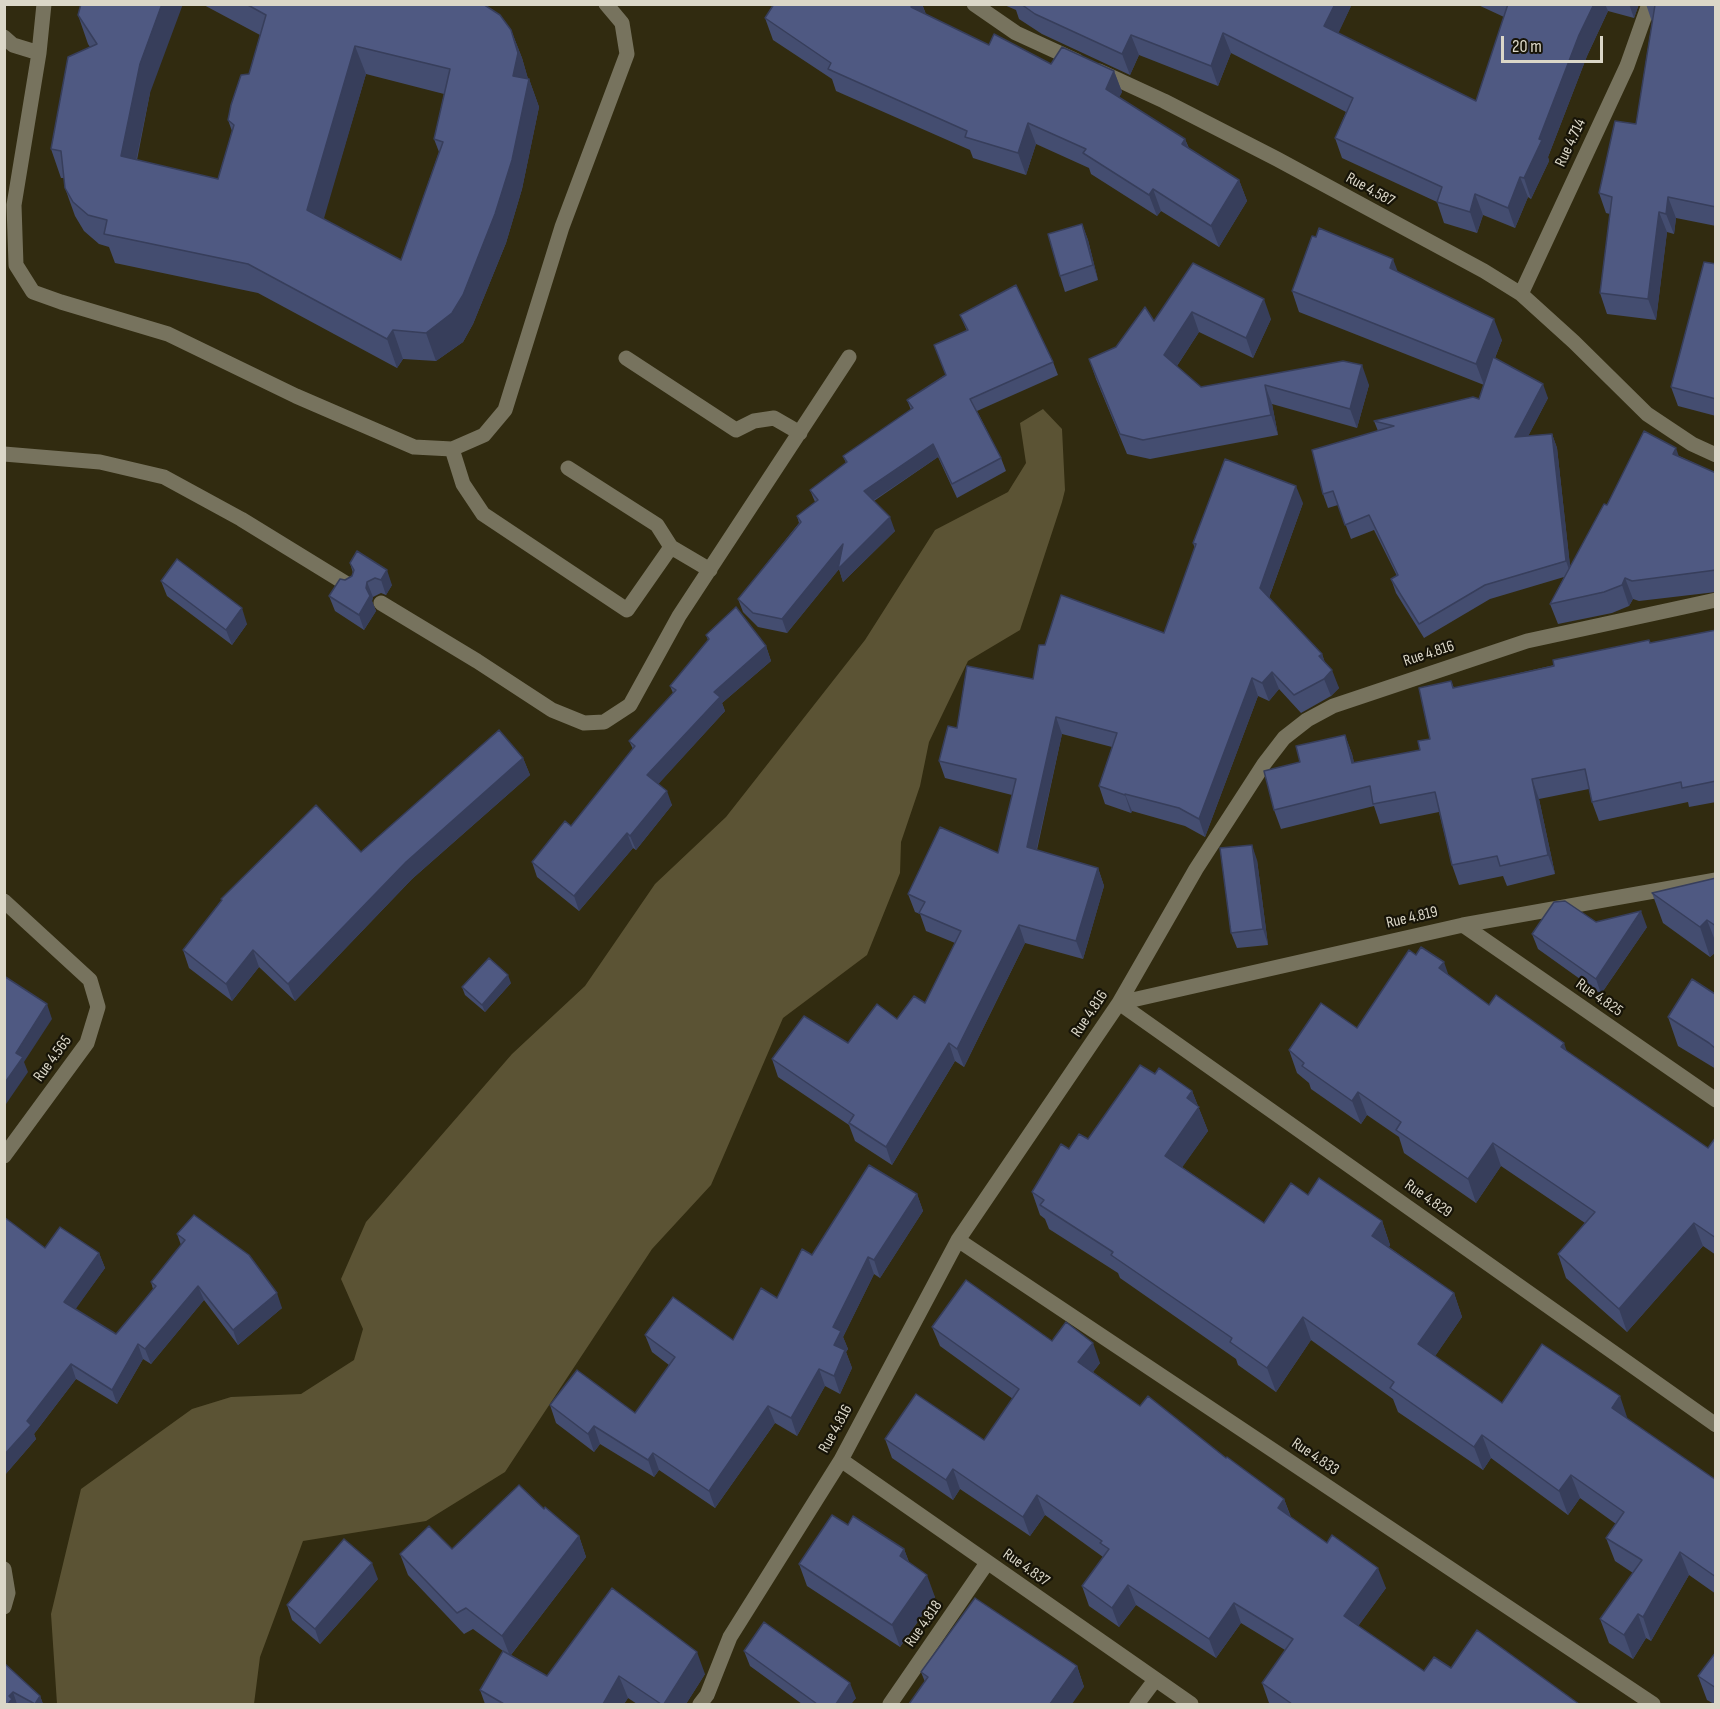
<!DOCTYPE html>
<style>
body{margin:0}
#map{position:relative;width:1720px;height:1709px;overflow:hidden;background:#312b10;font-family:"Sofia Sans Condensed",sans-serif}
canvas{display:block}
.frame{position:absolute;inset:0;border:6px solid #dbd7c8;pointer-events:none}
.scale{position:absolute;left:1501px;top:36px;width:102px;height:27px;box-sizing:border-box;border:3px solid #dbd7c8;border-top:0;padding-left:8px;font-size:18px;line-height:21px;white-space:nowrap;color:#dbd7c8;-webkit-text-stroke:4px #171408;paint-order:stroke}
</style>
<div id="map">
<canvas width="1720" height="1709"></canvas>
<div class="frame"></div>
<div class="scale">20 m</div>
</div>
<script>
const g = document.querySelector('canvas').getContext('2d');
g.lineJoin = 'round';
function fill(path, color) { g.fillStyle = color; g.fill(path, 'evenodd'); }
const toPath = rows => new Path2D(rows.map(r => 'M' + r).join(''));
function stroke(path, color, width, dash) { g.strokeStyle = color; g.lineWidth = width; g.lineCap = dash ? 'butt' : 'round'; g.setLineDash(dash || []); g.stroke(path); }
function write(font, color, halo, rows, align = 'center') {
  g.font = font + ' "Sofia Sans Condensed",sans-serif'; g.lineWidth = 4.5; g.setLineDash([]); g.textBaseline = 'middle'; g.strokeStyle = halo; g.fillStyle = color; for (const [text, x, y, turn = 0] of rows) {
    g.save(); g.translate(x, y); g.rotate((+turn || 0) * Math.PI / 180); g.textAlign = isNaN(turn) ? turn : align; if (halo) g.strokeText(text, 0, 0); g.fillText(text, 0, 0); g.restore();
  }
}
const green = toPath([
 [1043,409,1062,429,1065,490,1062,502,1020,630,968,661,929,742,920,786,901,842,900,873,867,955,783,1018,711,1185,652,1249,505,1472,426,1521,303,1541,260,1657,254,1704,57,1704,51,1614,81,1489,192,1409,231,1397,301,1394,354,1360,363,1329,341,1279,366,1222,512,1054,585,986,655,884,726,817,865,640,935,530,1008,492,1026,463,1020,423]
]);
const minor = toPath([
 [974,4,1016,33,1077,61],
 [4,37,13,45,39,53,14,205,16,265,33,292,61,302,168,334,296,396,414,447,452,449,484,435,505,410,562,227,627,54,622,23,606,4],
 [39,53,44,4],
 [1099,71,1164,101,1277,159,1484,271,1521,294,1574,342,1647,414,1692,444,1716,455],
 [1521,294,1627,66,1649,4],
 [626,358,736,430,754,421,774,418,800,433],
 [452,449,463,484,483,514,627,610,671,547],
 [4,454,100,462,164,477,241,519,350,586],
 [568,468,657,525,671,547,710,570],
 [381,603,477,661,552,710,584,723,604,722,630,705,679,616,849,357],
 [4,901,90,980,98,1007,87,1043,4,1156],
 [1463,925,1716,1100],
 [1119,1003,1716,1425],
 [1119,1003,1463,925,1716,880],
 [958,1240,1653,1704],
 [841,1460,1191,1704],
 [4,1569,8,1593,4,1607],
 [700,1704,707,1695,730,1637,841,1460,958,1240,1119,1003,1196,869,1264,764,1284,738,1307,720,1333,706,1527,641,1716,600],
 [890,1704,987,1563],
 [1137,1704,1155,1680]
]);
const wall = toPath([
 [202,4,483,4,511,30,522,58,528,79,529,79,539,107,522,189,506,243,473,324,463,342,436,361,403,359,397,368,258,293,115,263,109,247,99,244,84,231,75,216,65,188,64,178,61,178,51,149,90,47,88,44,78,15,150,93,137,160,218,179,232,131,228,120,249,74,260,35],
 [366,74,444,94,434,139,439,152,401,260,323,219],
 [774,4,922,4,926,14,989,45,1051,64,1114,71,1122,92,1119,97,1185,139,1189,148,1239,180,1247,201,1219,247,1161,211,1157,216,1091,174,1089,168,1036,144,1026,175,973,158,970,150,836,91,832,79,773,40,765,18],
 [1002,4,1352,4,1338,33,1476,101,1504,17,1476,4,1639,4,1634,18,1608,11,1587,56,1548,157,1549,161,1531,199,1528,197,1515,228,1483,215,1477,233,1444,223,1437,202,1342,158,1335,138,1346,112,1231,53,1218,86,1139,55,1130,75,1042,34,1019,19,1016,10],
 [1646,4,1716,4,1716,226,1676,218,1674,234,1667,232,1656,320,1607,314,1600,293,1610,214,1606,213,1599,193,1636,124,1652,22],
 [1082,224,1088,240,1098,280,1065,292,1060,276],
 [1193,263,1271,319,1253,358,1199,332,1177,366,1201,387,1343,361,1369,385,1357,428,1272,404,1278,435,1150,459,1127,454,1096,379,1089,359,1116,347,1154,321],
 [1716,264,1716,416,1678,406,1671,387],
 [1398,272,1502,340,1495,358,1548,398,1528,436,1552,434,1557,448,1570,566,1607,505,1679,456,1716,473,1716,592,1639,601,1633,599,1629,606,1612,613,1558,624,1550,604,1564,577,1490,599,1424,638,1396,593,1391,579,1397,576,1374,530,1351,539,1338,505,1328,508,1323,494,1378,431,1374,421,1479,399,1484,385,1299,312,1292,291],
 [960,315,1053,362,1058,375,977,411,1001,458,1006,471,957,498,938,457,874,501,895,531,843,582,839,569,787,633,758,627,743,612,738,599,799,523,797,516,815,502,810,490,846,463,843,456,911,410,907,400,945,375,967,331],
 [1303,503,1269,598,1322,654,1325,663,1339,688,1331,696,1301,713,1279,689,1269,701,1258,696,1205,837,1185,826,1132,811,1131,813,1105,804,1099,786,1112,747,1062,734,1037,850,1098,868,1104,886,1083,959,1025,943,964,1067,955,1061,892,1165,855,1141,849,1125,778,1077,772,1059,848,1043,897,1019,925,1003,955,943,926,931,920,914,915,912,908,894,998,853,1012,795,945,778,939,761,957,728,1033,679,1045,645,1164,633,1195,549,1193,543],
 [350,563,392,585,386,595,381,593,373,597,372,601,376,611,364,630,335,611,329,596,345,580,352,576,353,573],
 [161,581,247,624,232,645,167,596],
 [1716,630,1716,802,1689,807,1688,802,1599,821,1592,802,1589,789,1539,799,1555,874,1507,886,1503,876,1459,885,1452,865,1439,812,1380,824,1374,806,1281,829,1274,810,1300,762,1345,735,1352,754,1354,763,1420,750,1430,739,1451,681,1454,688,1650,643],
 [706,635,766,646,771,661,722,703,725,711,658,784,672,805,636,850,633,848,579,911,537,877,532,862,571,826,633,749,629,741,673,693,670,686,708,640],
 [523,758,530,775,412,879,295,1001,259,967,232,1001,189,968,183,950,221,901,221,899,361,852],
 [1257,860,1268,945,1237,948,1231,933],
 [1716,878,1716,952,1710,957,1663,923,1652,893],
 [1596,922,1647,927,1601,994,1538,949,1532,934],
 [1448,975,1489,1005,1567,1052,1708,1148,1716,1137,1716,1255,1703,1246,1627,1332,1566,1278,1558,1254,1585,1223,1501,1166,1476,1203,1404,1153,1399,1137,1367,1115,1361,1124,1311,1089,1309,1083,1297,1073,1289,1050,1357,1028],
 [511,983,485,1012,465,995,462,987],
 [1716,993,1716,1069,1678,1046,1668,1017],
 [1155,1074,1192,1091,1208,1131,1182,1167,1264,1223,1308,1195,1382,1221,1390,1245,1389,1247,1454,1293,1462,1317,1435,1356,1502,1403,1628,1419,1716,1480,1716,1594,1689,1575,1651,1641,1646,1638,1633,1659,1609,1643,1600,1619,1633,1573,1615,1561,1606,1538,1616,1524,1580,1498,1568,1515,1491,1458,1483,1470,1398,1412,1393,1399,1311,1340,1276,1392,1238,1365,1236,1359,1120,1278,1118,1273,1049,1229,1045,1219,1040,1215,1032,1192,1069,1149,1088,1139],
 [917,1194,923,1211,880,1278,874,1274,843,1337,848,1349,846,1352,852,1368,840,1394,825,1386,797,1436,775,1423,715,1508,659,1470,654,1477,600,1444,594,1452,556,1423,550,1405,635,1413,669,1365,652,1352,645,1335,733,1340,777,1298,812,1255],
 [4,1217,45,1248,99,1253,105,1268,75,1309,116,1334,153,1289,151,1282,181,1245,177,1234,282,1308,238,1345,204,1300,151,1364,143,1359,117,1404,76,1379,34,1434,36,1439,4,1476],
 [932,1327,1052,1341,1100,1363,1093,1372,1140,1406,1226,1458,1284,1499,1291,1517,1386,1588,1358,1626,1424,1671,1451,1668,1579,1704,1271,1704,1269,1703,1262,1683,1285,1650,1241,1623,1216,1658,1136,1605,1119,1627,1089,1606,1082,1586,1103,1557,1045,1515,1030,1536,960,1489,953,1500,892,1458,885,1439,984,1440,1013,1399,940,1346],
 [544,1509,579,1536,586,1557,511,1655,547,1676,705,1674,686,1704,637,1704,628,1698,624,1704,485,1704,480,1690,503,1651,473,1629,464,1634,408,1575,400,1554,452,1549],
 [848,1525,904,1549,909,1562,935,1597,900,1647,807,1586,799,1564],
 [378,1579,320,1644,292,1620,287,1605],
 [744,1651,856,1698,851,1704,802,1704,750,1666],
 [1716,1652,1716,1704,1714,1704,1707,1700,1698,1676],
 [4,1663,40,1696,43,1704,4,1704],
 [1077,1666,1084,1687,925,1682,921,1672]
]);
const shadedWall = toPath([
 [162,4,183,4,150,93,131,185,121,156,140,64],
 [913,4,922,4,926,15,911,7],
 [1335,4,1352,4,1332,47,1324,26],
 [1594,4,1605,4,1608,11,1587,56,1548,157,1549,161,1531,199,1524,178,1579,35],
 [1629,4,1639,4,1634,18],
 [511,30,522,58,529,82,529,79,539,107,522,189,506,243,473,324,463,342,436,361,426,333,513,76],
 [1223,33,1231,53,1218,86,1211,66],
 [1131,35,1139,55,1130,75,1122,54],
 [355,46,366,74,318,239,307,210],
 [1114,71,1122,92,1113,110,1106,89],
 [1028,123,1036,144,1026,175,1018,153],
 [1185,139,1193,160,1182,144],
 [1520,177,1528,197,1515,228,1508,208],
 [1239,180,1247,201,1219,247,1211,226],
 [1153,189,1161,211,1157,216,1149,195],
 [1475,194,1483,215,1477,233,1470,212],
 [1668,197,1676,218,1674,234,1666,214],
 [1659,212,1667,232,1656,320,1648,299],
 [1082,224,1088,240,1098,280,1093,265],
 [1393,259,1401,280,1390,268],
 [1264,299,1271,319,1253,358,1246,338],
 [1192,312,1199,332,1171,375,1164,355],
 [1494,319,1502,340,1484,385,1476,364],
 [393,330,403,359,397,368,387,339],
 [1362,365,1369,385,1357,428,1350,409],
 [1543,384,1548,398,1520,452,1515,437],
 [1265,385,1272,404,1278,435,1271,415],
 [1552,434,1557,448,1571,575,1566,561],
 [933,444,938,457,868,504,864,491],
 [1676,448,1683,468,1673,454],
 [1296,486,1303,503,1266,606,1260,588],
 [890,517,895,531,843,582,839,569,787,633,782,619,843,544],
 [387,570,392,585,386,595,381,580],
 [1625,578,1633,599,1629,606,1622,585],
 [367,582,373,597,372,601,376,611,364,630,359,615],
 [242,608,247,624,232,645,226,630],
 [766,646,771,661,722,703,725,711,653,790,647,775,714,692],
 [1322,654,1328,671,1319,656],
 [1332,670,1339,688,1331,696,1324,679],
 [1272,672,1279,689,1269,701,1262,683],
 [1252,678,1258,696,1205,837,1199,819],
 [1056,717,1062,734,1033,865,1027,847],
 [1345,735,1352,754,1359,783,1352,763],
 [523,758,530,775,412,879,295,1001,288,984,406,862],
 [1532,779,1539,799,1555,874,1548,855],
 [667,791,672,805,636,850,630,836],
 [1125,794,1132,811,1131,813,1125,795],
 [627,833,633,848,579,911,574,896],
 [1252,845,1257,860,1268,945,1263,929],
 [1098,868,1104,886,1083,959,1076,941],
 [1641,911,1647,927,1601,994,1596,979],
 [1707,920,1716,943,1716,952,1710,957,1700,927],
 [1019,925,1025,943,964,1067,957,1049],
 [253,950,259,967,232,1001,226,984],
 [1444,962,1452,985,1439,968],
 [508,975,511,983,485,1012,482,1005],
 [47,1004,52,1019,24,1062,28,1072,4,1107,4,1084,16,1053],
 [949,1043,955,1061,892,1165,886,1147],
 [1564,1043,1572,1066,1561,1047],
 [1192,1091,1208,1131,1174,1179,1165,1156,1187,1098],
 [1358,1092,1367,1115,1361,1124,1352,1101],
 [1493,1143,1501,1166,1476,1203,1468,1179],
 [917,1194,923,1211,880,1278,874,1260],
 [1382,1221,1390,1245,1381,1259,1372,1236],
 [1694,1223,1703,1246,1627,1332,1619,1309],
 [99,1253,105,1268,70,1317,64,1302],
 [868,1257,874,1274,843,1337,848,1349,846,1352,852,1368,840,1394,834,1376,833,1327],
 [198,1286,204,1300,151,1364,145,1349],
 [277,1293,282,1308,238,1345,233,1330],
 [1454,1293,1462,1317,1427,1368,1418,1344],
 [1303,1317,1311,1340,1276,1392,1267,1368],
 [1093,1343,1100,1363,1086,1381,1078,1362],
 [138,1344,143,1359,117,1404,112,1390],
 [71,1364,76,1379,34,1434,36,1439,4,1476,4,1455,27,1421],
 [819,1369,825,1386,797,1436,791,1418],
 [1620,1396,1628,1420,1612,1408],
 [768,1406,775,1423,715,1508,709,1491],
 [594,1426,600,1444,594,1452,588,1434],
 [1482,1435,1491,1458,1483,1470,1474,1447],
 [653,1453,659,1470,654,1477,648,1460],
 [953,1469,960,1489,953,1500,946,1480],
 [1571,1475,1580,1498,1568,1515,1559,1491],
 [1037,1495,1045,1515,1030,1536,1023,1517],
 [1284,1499,1291,1518,1278,1508],
 [579,1536,586,1557,510,1656,502,1636],
 [904,1549,912,1571,900,1556],
 [1680,1552,1689,1575,1651,1641,1643,1617],
 [372,1563,378,1579,320,1644,315,1629],
 [1378,1568,1386,1588,1351,1636,1344,1616],
 [927,1575,935,1597,900,1647,892,1625],
 [1128,1585,1136,1605,1119,1627,1112,1608],
 [1234,1603,1241,1623,1216,1658,1209,1639],
 [1638,1614,1646,1638,1633,1659,1624,1635],
 [697,1652,705,1674,686,1704,664,1704],
 [1077,1666,1084,1687,1072,1704,1050,1704],
 [619,1676,628,1698,624,1704,603,1704],
 [850,1683,856,1698,851,1704,836,1704],
 [13,1692,17,1704,8,1704,9,1696],
 [40,1696,43,1704,35,1704]
]);
const building = toPath([
 [81,4,162,4,140,64,121,156,218,179,234,125,228,120,231,105,241,75,249,74,266,15,246,4,483,4,500,15,511,30,518,53,513,76,529,79,512,160,495,214,463,295,452,313,426,333,393,330,387,339,248,264,104,234,107,220,88,215,73,202,65,188,61,151,51,149,68,57,97,44,78,15,81,4],
 [355,46,450,69,434,139,443,142,401,260,307,210,355,46],
 [774,4,913,4,911,7,989,45,994,34,1051,64,1062,47,1114,71,1106,89,1185,139,1182,144,1239,180,1211,226,1153,189,1149,195,1083,153,1086,149,1028,123,1018,153,965,137,967,131,828,69,831,63,765,18,774,4],
 [1021,4,1335,4,1324,26,1476,101,1508,4,1594,4,1579,35,1539,139,1542,140,1524,178,1520,177,1508,208,1475,194,1470,212,1437,202,1442,187,1335,138,1353,98,1223,33,1211,66,1131,35,1122,54,1035,14,1021,4],
 [1653,4,1716,4,1716,207,1668,197,1666,214,1659,212,1648,299,1600,293,1612,197,1599,193,1615,121,1636,124,1655,5,1653,4],
 [1082,224,1093,265,1060,276,1048,234,1082,224],
 [1319,228,1393,259,1390,268,1494,319,1476,364,1292,291,1312,236,1316,237,1319,228],
 [1704,262,1716,264,1716,399,1671,387,1704,262],
 [1193,263,1264,299,1246,338,1192,312,1164,355,1201,387,1343,361,1362,365,1350,409,1265,385,1271,415,1143,440,1120,434,1089,359,1116,347,1145,307,1154,321,1193,263],
 [1016,285,1053,362,970,399,1001,458,952,484,933,444,864,491,890,517,838,569,843,544,782,619,753,613,738,599,801,522,797,516,818,500,810,490,847,462,843,456,913,408,907,400,946,375,934,345,968,330,960,315,1016,285],
 [1493,357,1543,384,1515,437,1552,434,1566,561,1485,585,1419,624,1391,579,1398,575,1369,515,1345,525,1333,491,1323,494,1312,450,1394,426,1374,421,1473,397,1479,399,1493,357],
 [1644,431,1676,448,1673,454,1716,473,1716,570,1632,581,1625,578,1622,585,1604,592,1550,604,1604,504,1607,505,1644,431],
 [1225,459,1296,486,1260,588,1322,654,1319,656,1332,670,1324,679,1294,695,1272,672,1262,683,1252,678,1199,819,1179,808,1125,794,1125,795,1099,786,1117,733,1056,717,1027,847,1098,868,1076,941,1019,925,957,1049,949,1043,886,1147,849,1123,854,1115,772,1059,804,1016,848,1043,877,1004,897,1019,914,996,925,1003,961,931,919,913,925,902,908,894,940,827,998,853,1016,779,939,761,948,726,957,728,967,666,1033,679,1039,645,1045,645,1061,595,1164,633,1196,544,1193,543,1225,459],
 [357,551,387,570,381,580,375,578,367,582,366,588,370,596,359,615,329,596,340,579,345,580,352,576,354,570,350,563,357,551],
 [177,559,242,608,226,630,161,581,177,559],
 [736,607,766,646,714,692,720,697,647,775,667,791,630,836,627,833,574,896,532,862,565,821,571,826,635,746,629,741,676,690,670,686,709,639,706,635,736,607],
 [1716,630,1716,781,1682,788,1681,782,1592,802,1585,769,1532,779,1548,855,1500,866,1497,856,1452,865,1435,792,1373,804,1370,786,1274,810,1264,771,1300,762,1296,746,1345,735,1352,763,1420,750,1418,741,1430,739,1419,688,1451,681,1453,688,1554,666,1553,660,1649,640,1650,643,1716,630],
 [499,730,523,758,406,862,288,984,253,950,226,984,183,950,222,900,221,899,316,805,361,852,499,730],
 [1252,845,1263,929,1231,933,1220,848,1252,845],
 [1716,878,1716,926,1707,920,1700,927,1652,893,1716,878],
 [1565,901,1596,922,1641,911,1596,979,1532,934,1554,902,1565,901],
 [1421,947,1444,962,1439,968,1489,1005,1496,995,1564,1043,1561,1047,1708,1148,1716,1137,1716,1238,1694,1223,1619,1309,1558,1254,1595,1212,1493,1143,1468,1179,1396,1130,1401,1122,1358,1092,1352,1101,1302,1066,1304,1063,1289,1050,1321,1003,1357,1028,1409,950,1416,955,1421,947],
 [489,958,508,975,482,1005,462,987,489,958],
 [4,976,47,1004,16,1053,23,1057,4,1084,4,976],
 [1692,979,1715,994,1716,993,1716,1049,1709,1043,1668,1017,1692,979],
 [1140,1065,1155,1074,1159,1068,1192,1091,1187,1098,1199,1107,1165,1156,1264,1223,1291,1183,1308,1195,1319,1178,1382,1221,1372,1236,1454,1293,1418,1344,1502,1403,1542,1344,1620,1396,1612,1408,1716,1480,1716,1577,1680,1552,1643,1617,1638,1614,1624,1635,1600,1619,1642,1560,1606,1538,1624,1512,1571,1475,1559,1491,1482,1435,1474,1447,1390,1388,1394,1382,1303,1317,1267,1368,1230,1342,1232,1338,1111,1255,1113,1252,1040,1205,1044,1200,1032,1192,1061,1144,1069,1149,1079,1134,1088,1139,1140,1065],
 [869,1165,917,1194,874,1260,868,1257,833,1327,841,1331,834,1345,845,1350,834,1376,819,1369,791,1418,768,1406,709,1491,653,1453,648,1460,594,1426,588,1434,550,1405,577,1370,635,1413,675,1357,645,1335,673,1297,733,1340,761,1288,777,1298,802,1249,812,1255,869,1165],
 [194,1215,249,1255,277,1293,233,1330,198,1286,145,1349,138,1344,112,1390,71,1364,27,1421,31,1425,4,1455,4,1217,45,1248,60,1227,99,1253,64,1302,116,1334,156,1286,151,1282,185,1240,177,1234,194,1215],
 [966,1280,1052,1341,1066,1322,1093,1343,1078,1362,1140,1406,1148,1396,1226,1458,1227,1457,1284,1499,1278,1508,1327,1543,1332,1535,1378,1568,1344,1616,1424,1671,1434,1657,1451,1668,1477,1630,1579,1704,1292,1704,1262,1683,1293,1639,1234,1603,1209,1639,1128,1585,1112,1608,1082,1586,1109,1549,1100,1543,1102,1541,1037,1495,1023,1517,953,1469,946,1480,885,1439,916,1394,984,1440,1019,1389,932,1327,966,1280],
 [519,1485,544,1509,545,1507,579,1536,502,1636,466,1608,457,1613,400,1554,429,1526,452,1549,519,1485],
 [832,1515,848,1525,853,1516,904,1549,900,1556,927,1575,892,1625,799,1564,832,1515],
 [344,1539,372,1563,315,1629,287,1605,344,1539],
 [612,1588,697,1652,664,1704,661,1704,619,1676,603,1704,504,1704,480,1690,503,1651,547,1676,612,1588],
 [975,1598,1077,1666,1050,1704,909,1704,928,1677,921,1672,975,1598],
 [764,1622,850,1683,836,1704,817,1704,744,1651,764,1622],
 [1716,1652,1716,1688,1698,1676,1716,1652],
 [4,1663,40,1696,35,1704,13,1692,9,1696,12,1699,8,1704,4,1704,4,1663]
]);
const streetNames = [
 ["Rue 4.714",1571,143,-65],
 ["Rue 4.587",1370,190,29],
 ["Rue 4.816",1429,654,-18],
 ["Rue 4.819",1412,918,-13],
 ["Rue 4.825",1599,998,35],
 ["Rue 4.816",1090,1014,-56],
 ["Rue 4.565",53,1059,-54],
 ["Rue 4.829",1428,1199,35],
 ["Rue 4.816",836,1429,-61],
 ["Rue 4.833",1315,1457,34],
 ["Rue 4.837",1026,1568,35],
 ["Rue 4.818",924,1624,-55]
];
fill(green, '#5b5334');
stroke(minor, '#77735e', 15);
fill(wall, '#444d70');
fill(shadedWall, '#373e5b');
fill(building, '#4f5982');
stroke(building, '#373e5b', 1.5);
write('16px', '#dbd7c8', '#171408', streetNames);
</script>
